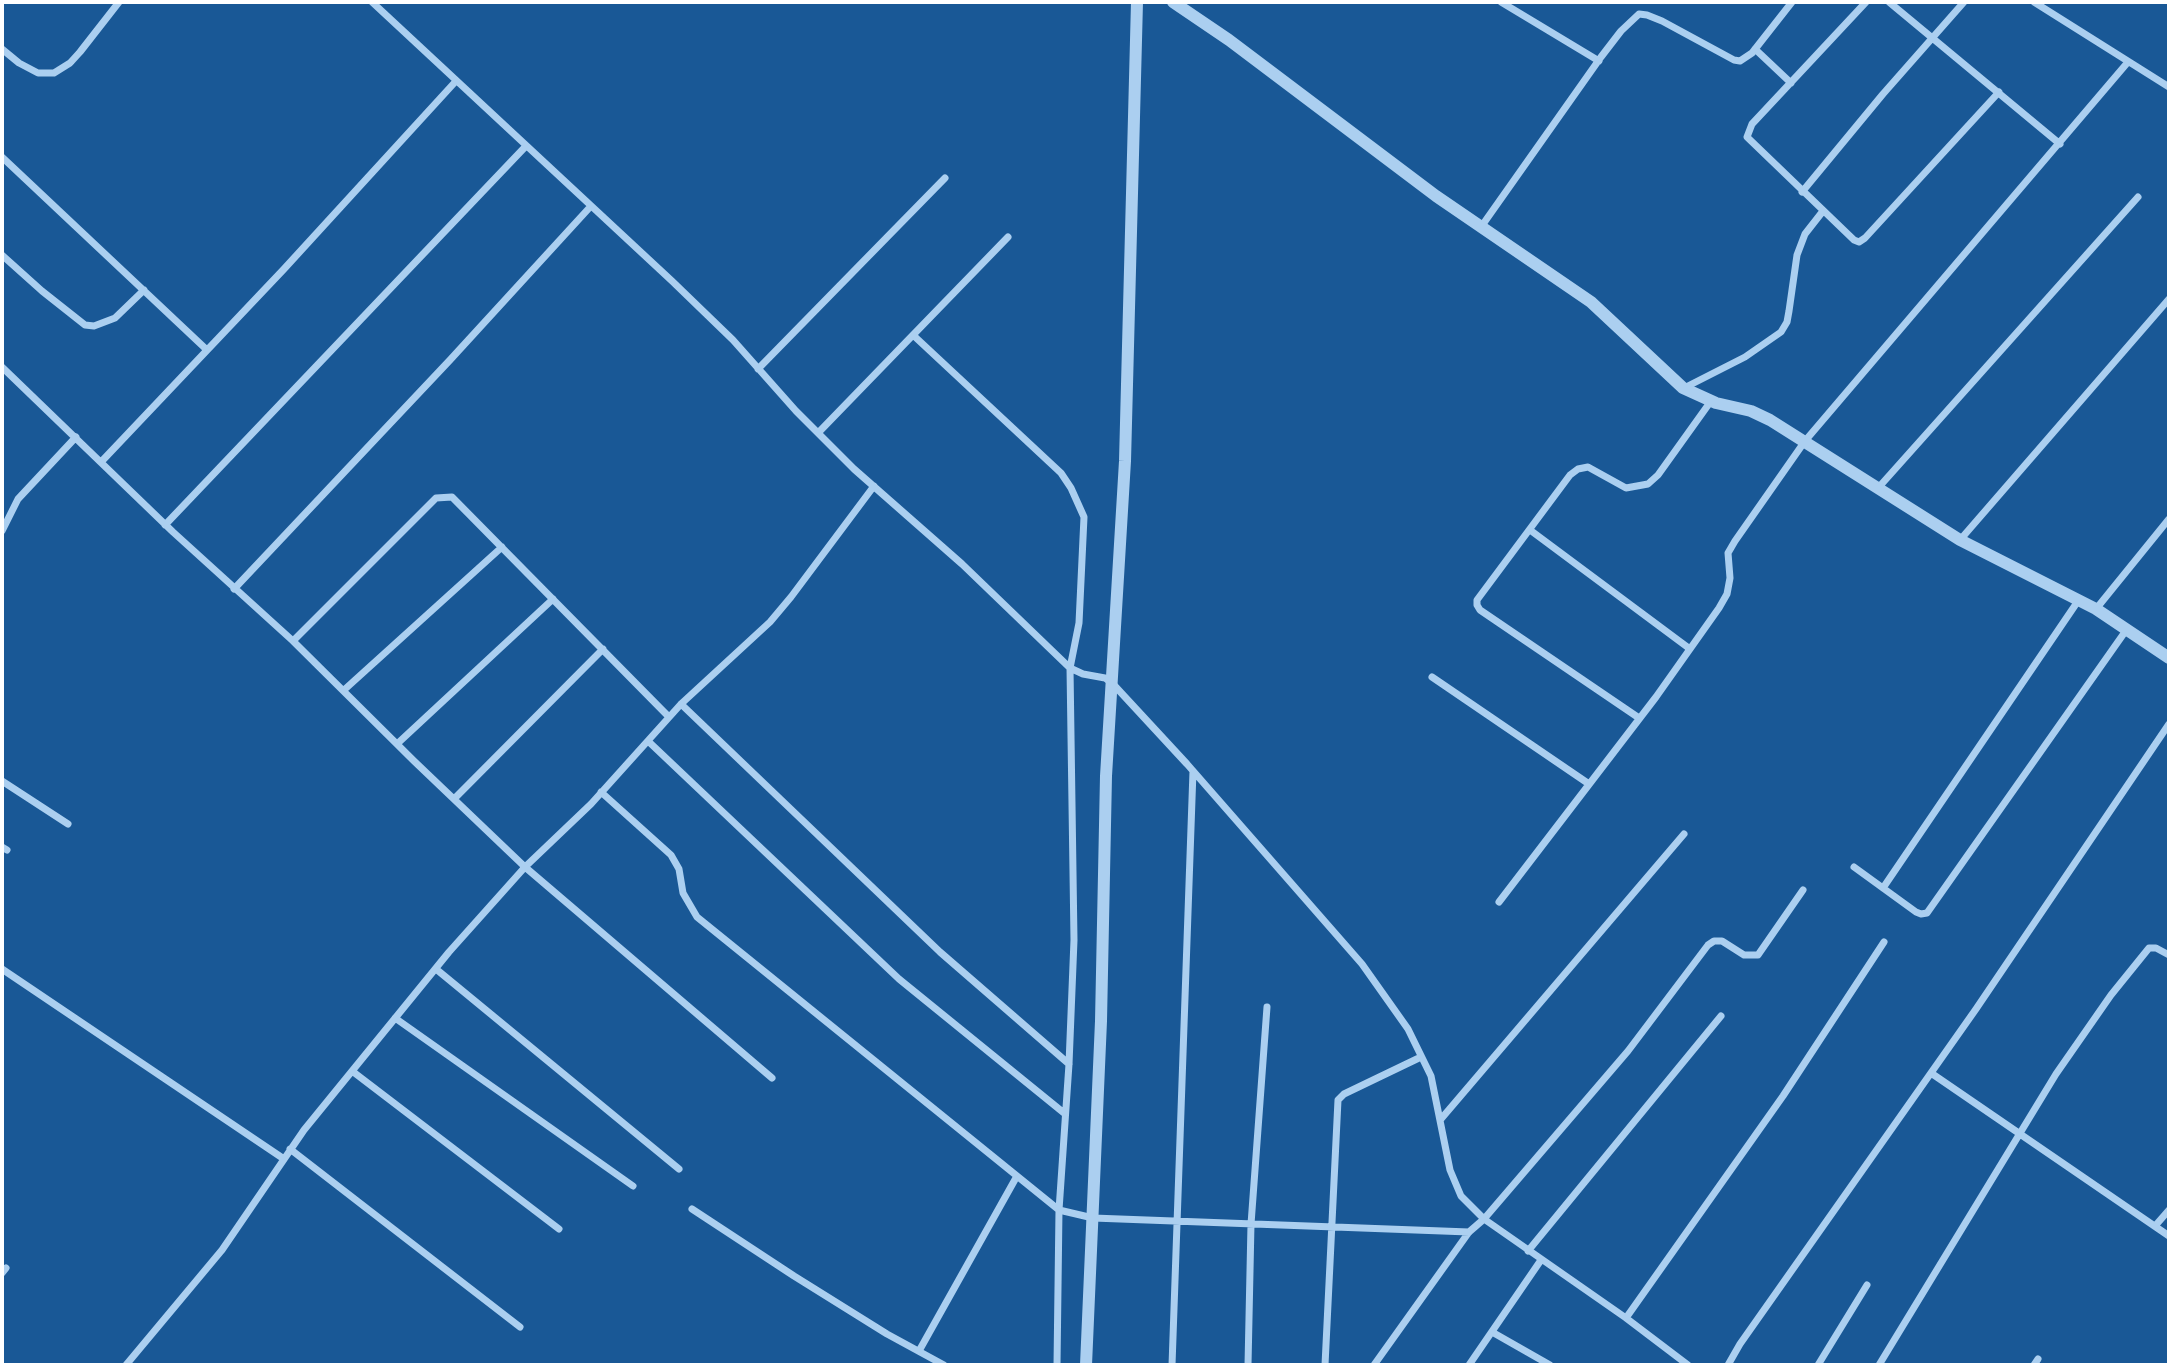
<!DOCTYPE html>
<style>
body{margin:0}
#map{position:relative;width:2171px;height:1367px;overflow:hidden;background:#195896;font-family:Signika,sans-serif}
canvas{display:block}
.frame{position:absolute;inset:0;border:4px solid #fff;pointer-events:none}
</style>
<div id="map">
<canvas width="2171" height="1367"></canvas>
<div class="frame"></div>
</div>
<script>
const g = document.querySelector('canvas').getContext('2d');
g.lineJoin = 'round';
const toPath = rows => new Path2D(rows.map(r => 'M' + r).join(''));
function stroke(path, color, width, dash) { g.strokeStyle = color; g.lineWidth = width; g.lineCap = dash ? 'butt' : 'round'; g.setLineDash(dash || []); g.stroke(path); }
const minor = toPath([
 [372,2,672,281,733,340,796,411,854,469,962,564,1070,668,1083,674,1105,678,1113,684,1187,764,1362,964,1408,1029,1431,1076,1450,1170,1461,1196,1484,1219,1626,1318,1688,1365],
 [1501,2,1599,61],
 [1866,2,1752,124,1747,137,1854,240,1859,242,1865,238,1999,92],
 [1889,2,2060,144],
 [2034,2,2169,87],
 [2,49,19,63,38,73,54,73,70,63,80,52,119,2],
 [1755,49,1791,83],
 [2,157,207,350],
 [1802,192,1883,94,1964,2],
 [1481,227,1601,57,1621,31,1639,14,1647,15,1662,21,1734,60,1740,61,1752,53,1792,2],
 [2,255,42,291,85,325,94,326,115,318,144,290],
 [913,335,1061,473,1071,488,1084,517,1079,623,1070,668,1074,940,1069,1064,1059,1210,1057,1365],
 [2,367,173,532,293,641,414,761,525,867,772,1078],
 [758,369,945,178],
 [1684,388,1745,357,1781,332,1787,322,1789,311,1797,255,1805,234,1823,211],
 [818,433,1008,237],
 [102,461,284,269,456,81],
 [1879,487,2138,197],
 [165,525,526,146],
 [1530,530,1690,649],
 [2,531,18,499,76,437],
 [1960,540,2169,299],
 [234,589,450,360,591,206],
 [2096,609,2169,519],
 [293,641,436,498,452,497,669,717],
 [1432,677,1589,784],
 [344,690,502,547],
 [681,704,940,952,1069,1064],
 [1639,718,1480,610,1477,605,1477,600,1570,475,1578,469,1588,467,1626,488,1648,484,1658,475,1711,401],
 [648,741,899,979,1064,1113],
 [397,744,553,599],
 [2,781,68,824],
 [601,792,671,855,679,869,683,893,697,917,1059,1210,1093,1218,1469,1232],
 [454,799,603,649],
 [2,847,7,850],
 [1854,867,1916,912,1921,914,1927,913,2127,629],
 [1883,888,2078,601],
 [1499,902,1656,697,1719,608,1727,594,1730,578,1728,553,1735,541,1805,441,2128,62],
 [2,969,284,1159],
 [436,969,679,1169],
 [395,1018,633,1186],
 [352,1071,559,1229],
 [1931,1073,2169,1236],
 [1441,1119,1684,834],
 [290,1149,520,1327],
 [692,1209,794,1276,887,1334,944,1365],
 [2155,1226,2169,1210],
 [1528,1251,1721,1016],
 [2,1273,6,1268],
 [1626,1318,1783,1096,1884,942],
 [1492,1332,1550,1365],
 [919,1351,1017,1176],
 [126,1365,222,1250,304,1130,449,952,525,867,591,804,681,704,770,622,791,597,874,486],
 [1172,1365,1193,771],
 [1248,1365,1251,1224,1267,1007],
 [1325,1365,1338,1100,1344,1094,1421,1057],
 [1374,1365,1469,1232,1484,1219,1628,1051,1708,945,1714,941,1722,941,1744,955,1758,955,1803,890],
 [1469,1365,1541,1260],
 [1728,1365,1740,1344,1976,1009,2169,724],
 [1818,1365,1867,1285],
 [1879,1365,2056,1074,2111,995,2149,948,2156,948,2169,955],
 [2034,1365,2038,1359]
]);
const tertiary = toPath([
 [1173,2,1229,40,1436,196,1591,302,1683,388,1716,403,1751,411,1770,420,1960,540,2096,609,2169,658],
 [1086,1365,1101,1021,1106,776,1125,461,1137,2]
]);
stroke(minor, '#abcff0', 7);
stroke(tertiary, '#abcff0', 12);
</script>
